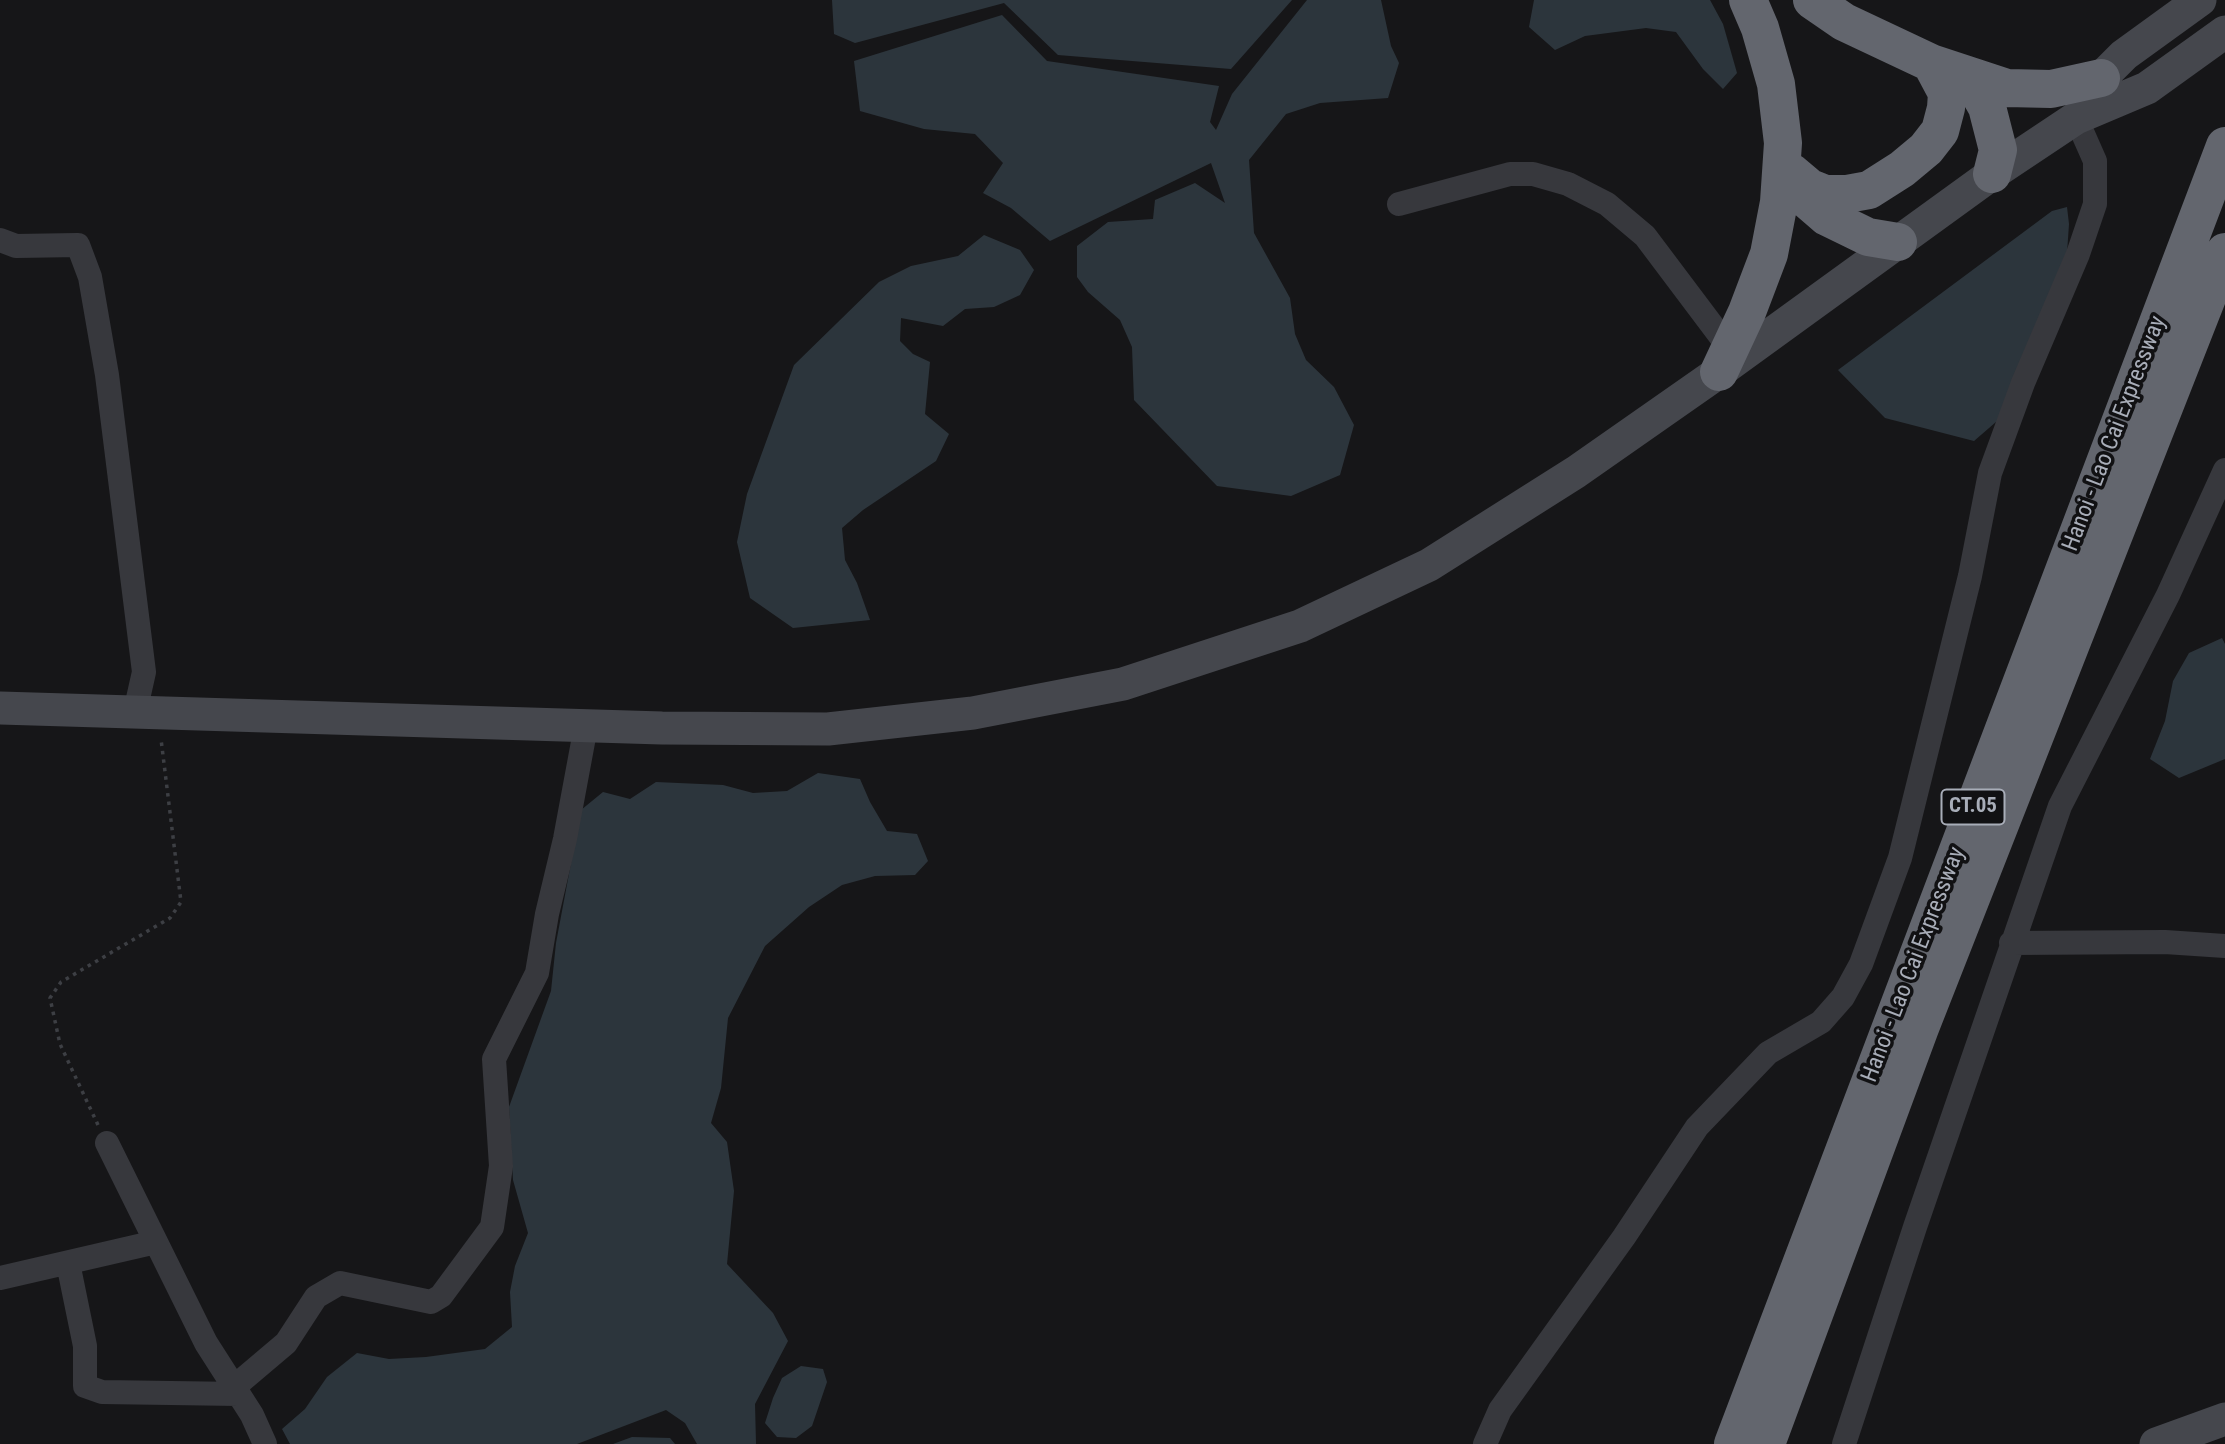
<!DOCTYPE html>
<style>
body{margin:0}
canvas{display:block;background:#161618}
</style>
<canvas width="2225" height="1444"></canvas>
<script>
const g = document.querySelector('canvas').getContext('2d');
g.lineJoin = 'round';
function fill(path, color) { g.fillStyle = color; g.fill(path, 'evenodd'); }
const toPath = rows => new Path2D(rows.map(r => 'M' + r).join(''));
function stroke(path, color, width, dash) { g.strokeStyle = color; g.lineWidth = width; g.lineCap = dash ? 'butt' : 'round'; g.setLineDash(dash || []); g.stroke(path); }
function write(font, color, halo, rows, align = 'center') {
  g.font = font + ' "Roboto Condensed",sans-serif'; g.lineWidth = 7; g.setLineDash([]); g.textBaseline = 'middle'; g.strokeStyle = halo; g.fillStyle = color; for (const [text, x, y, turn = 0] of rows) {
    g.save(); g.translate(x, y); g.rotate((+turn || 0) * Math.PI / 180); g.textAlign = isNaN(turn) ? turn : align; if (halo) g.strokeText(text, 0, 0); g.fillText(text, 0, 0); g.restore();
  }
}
const water = toPath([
 [832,0,1292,0,1231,69,1058,55,1004,3,855,43,834,34],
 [1307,0,1381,0,1391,46,1399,63,1388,98,1320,103,1286,114,1249,160,1254,233,1290,298,1295,334,1306,360,1334,387,1354,425,1340,475,1291,496,1217,486,1134,400,1132,347,1120,320,1088,292,1077,277,1077,246,1108,222,1153,219,1155,200,1195,183,1225,203,1211,163,1050,241,1011,208,983,193,1003,163,975,134,924,129,860,111,854,61,1002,15,1047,61,1219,86,1210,122,1216,130,1232,94],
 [1534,0,1710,0,1723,24,1737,73,1723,89,1703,69,1676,32,1646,28,1585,36,1555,50,1529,27],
 [2067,207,2069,224,2067,253,2004,415,1974,441,1885,418,1838,370,2052,211],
 [984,235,1020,250,1034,270,1020,295,994,307,965,309,943,326,901,318,900,341,913,354,930,362,925,414,949,434,936,461,863,510,842,528,845,560,857,583,870,620,793,628,750,598,737,542,747,494,794,365,879,282,911,266,958,256],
 [2222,638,2225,644,2225,759,2179,778,2150,759,2165,721,2173,681,2189,653],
 [818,773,860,779,870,802,887,831,917,834,928,861,915,875,875,876,842,885,809,907,765,946,728,1018,721,1088,711,1123,727,1142,734,1191,727,1264,773,1313,788,1341,755,1404,756,1444,697,1444,685,1423,666,1410,577,1444,290,1444,282,1429,305,1409,327,1377,357,1353,389,1359,426,1357,485,1349,512,1327,510,1292,515,1266,528,1233,513,1180,509,1107,551,991,556,943,581,810,603,792,630,799,656,782,723,785,753,793,787,791],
 [801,1366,823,1369,827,1382,812,1426,796,1438,777,1437,765,1423,773,1398,782,1378],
 [632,1437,670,1438,675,1444,613,1444]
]);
const path = toPath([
 [98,1125,60,1044,50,998,61,982,170,918,181,902,161,739]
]);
const street = toPath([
 [1399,204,1510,174,1533,174,1568,184,1607,204,1645,236,1730,349],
 [0,240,16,246,78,245,90,277,107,375,144,672,135,712],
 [2011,943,2165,942,2225,946],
 [107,1143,206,1343,252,1415,265,1444],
 [68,1263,85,1346,85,1386,102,1392,239,1394],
 [0,1278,156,1242],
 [234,1387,286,1343,316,1297,340,1283,431,1302,441,1296,492,1227,501,1166,494,1059,537,973,547,914,565,839,586,726],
 [1485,1444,1500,1410,1624,1237,1697,1127,1768,1053,1821,1022,1843,997,1861,964,1900,858,1970,576,1990,473,2023,383,2078,254,2095,204,2095,161,2076,118],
 [1844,1444,1915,1227,2060,806,2168,595,2225,470]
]);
const secondary = toPath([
 [2087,101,2101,78,2124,55,2200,0],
 [0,708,662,728,828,729,973,713,1123,684,1300,626,1429,565,1576,472,1719,372,1992,174,2076,118,2147,88,2225,32],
 [2156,1444,2225,1419]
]);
const highway = toPath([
 [1812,0,1844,22,1931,63,2007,88,2051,89,2101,78],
 [1959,74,1979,93,1987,107,1998,150,1992,174],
 [1791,172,1810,188,1825,194,1847,194,1869,190,1902,169,1926,149,1940,131,1946,108,1947,93,1931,63],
 [1798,185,1805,198,1827,217,1868,237,1898,242],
 [1719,372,1747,312,1769,254,1779,202,1783,143,1776,84,1760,28,1748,0],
 [1733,1444,2225,146],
 [1766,1444,1920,1028,2225,252]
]);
const shields = [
 [1973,807,63]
];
const shieldNames = [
 ["CT.05",1973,807]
];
const streetNames = [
 ["Hanoi - Lao Cai Expressway",2115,434,-69],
 ["Hanoi - Lao Cai Expressway",1914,965,-69]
];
fill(water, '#2c353c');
stroke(path, '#3d3f44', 3.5, [3.5, 5]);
stroke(street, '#37383d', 24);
stroke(secondary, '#45474d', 33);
stroke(highway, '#63666e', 38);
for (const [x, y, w] of shields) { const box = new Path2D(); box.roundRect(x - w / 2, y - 17.5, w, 35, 5); g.fillStyle = '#111113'; g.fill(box); stroke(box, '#a8adb8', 2); }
write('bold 21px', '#a8adb8', null, shieldNames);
write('23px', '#a8adb8', '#111113', streetNames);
</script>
